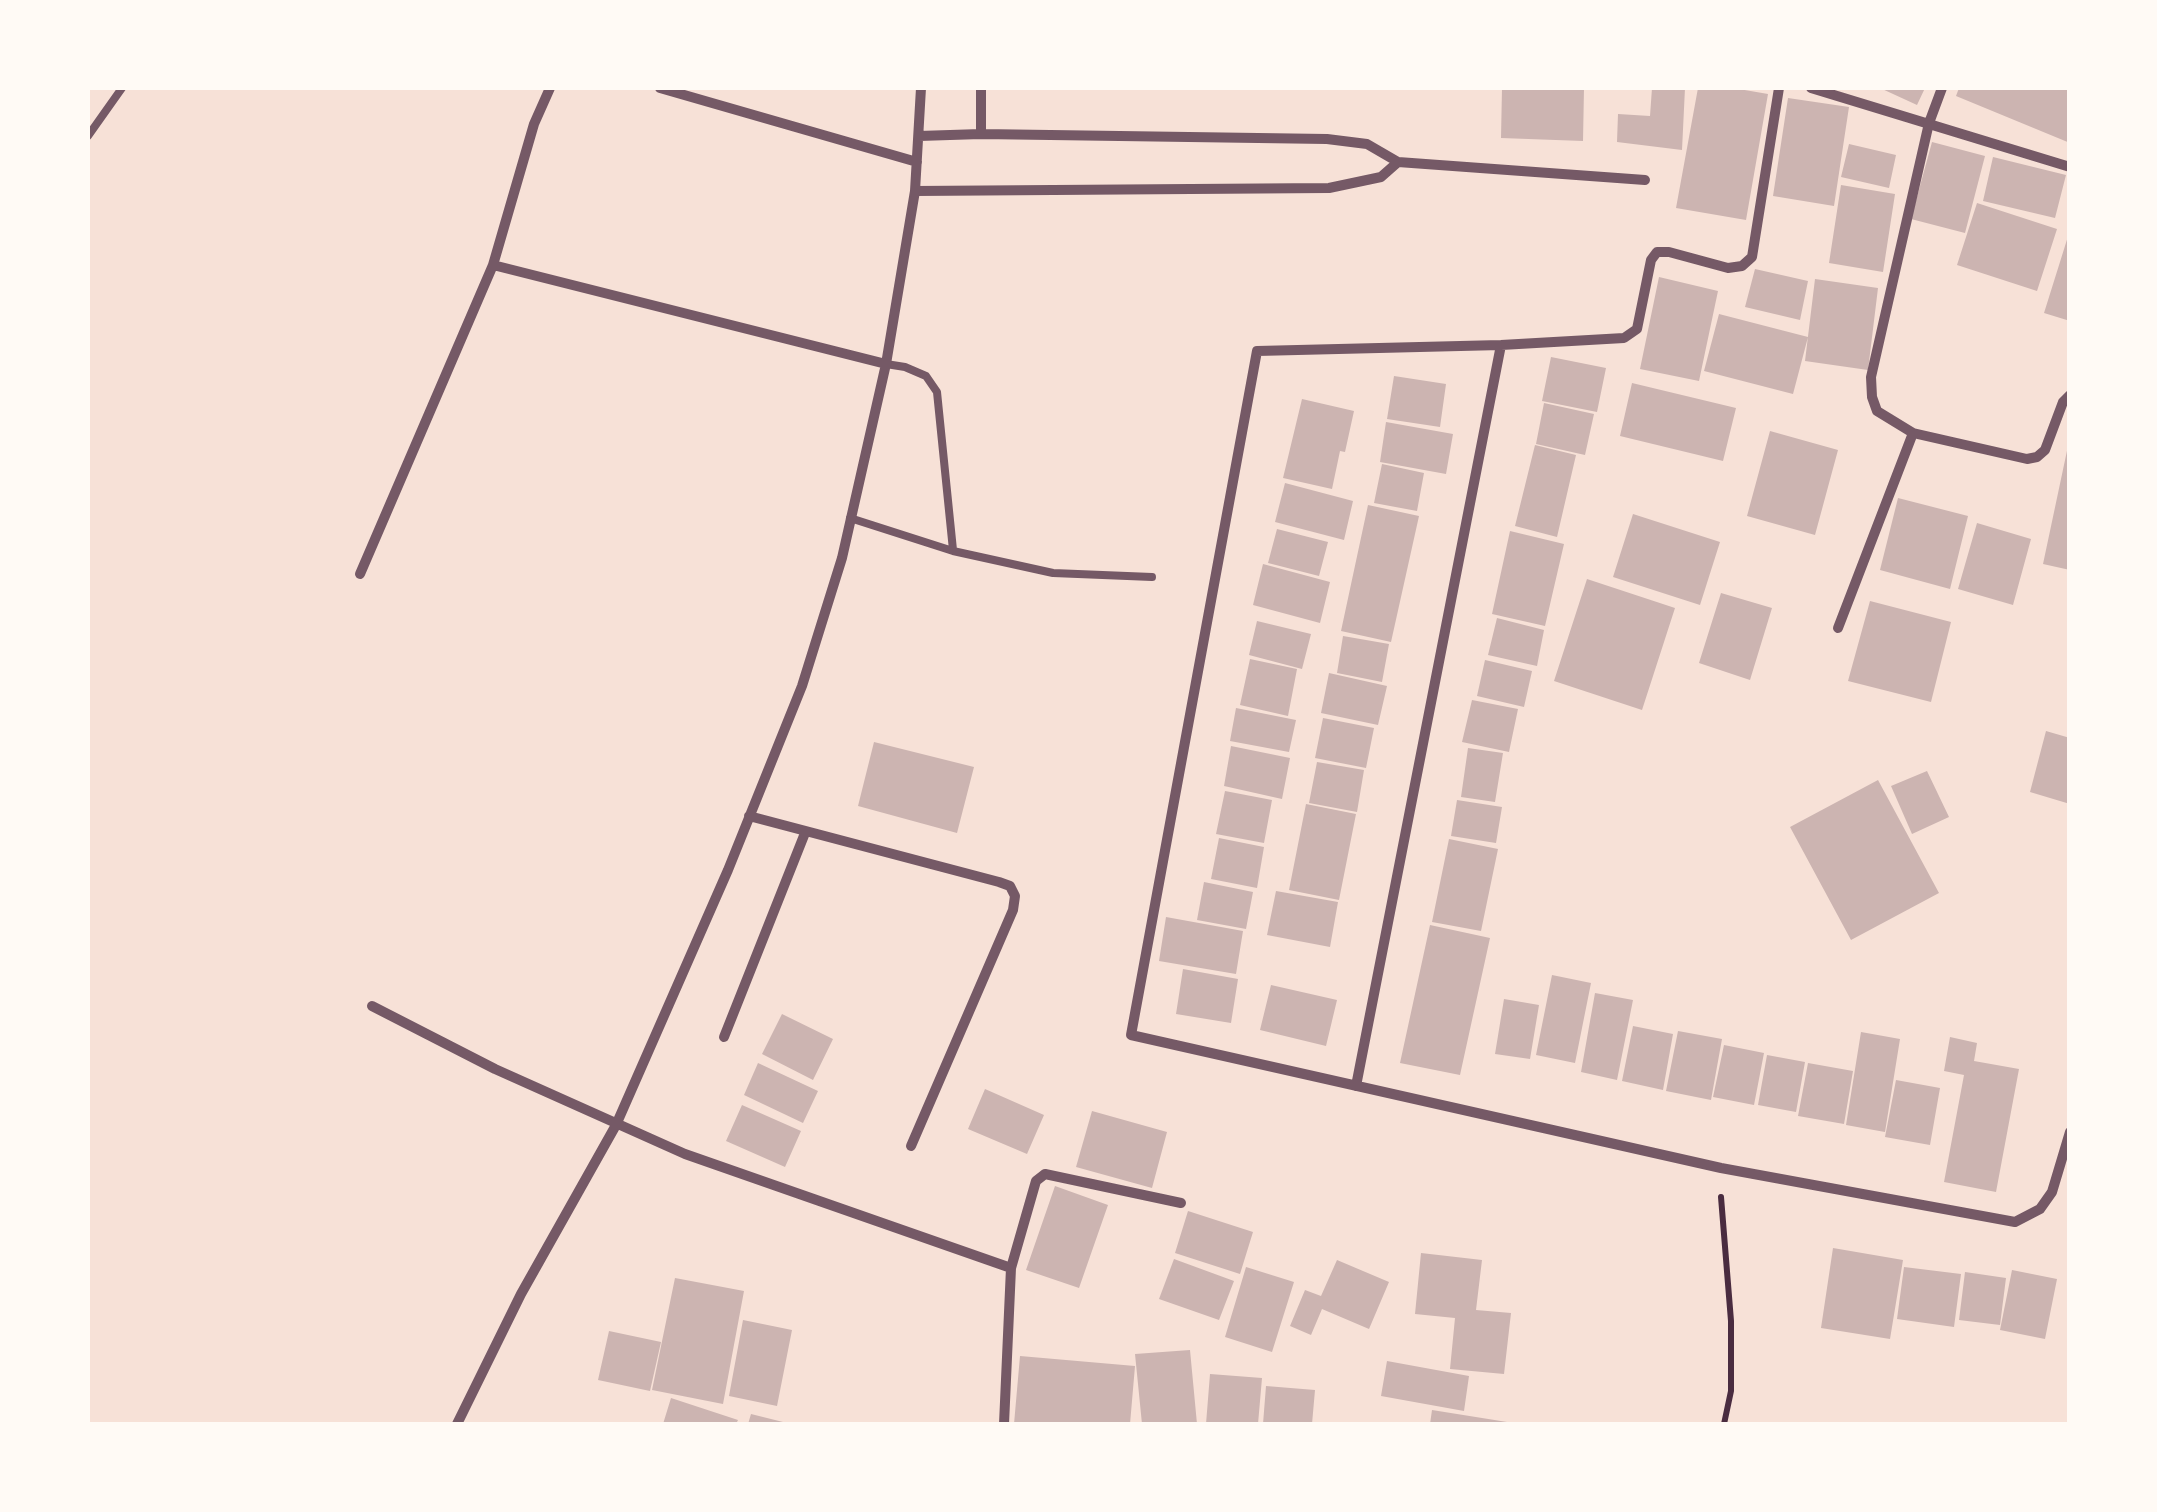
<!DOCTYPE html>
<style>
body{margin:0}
#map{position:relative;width:2157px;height:1512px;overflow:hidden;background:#f7e1d7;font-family:Helvetica,sans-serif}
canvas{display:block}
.frame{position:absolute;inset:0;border:90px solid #fffaf5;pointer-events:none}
</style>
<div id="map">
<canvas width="2157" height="1512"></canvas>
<div class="frame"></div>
</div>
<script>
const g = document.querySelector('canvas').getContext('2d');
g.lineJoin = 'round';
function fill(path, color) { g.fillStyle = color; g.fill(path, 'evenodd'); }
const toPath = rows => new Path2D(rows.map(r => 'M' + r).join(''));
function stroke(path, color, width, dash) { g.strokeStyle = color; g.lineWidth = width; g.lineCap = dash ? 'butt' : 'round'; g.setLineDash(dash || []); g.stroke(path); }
const building = toPath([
 [1502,88,1584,88,1583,141,1501,138],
 [1652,88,1685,88,1682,150,1617,142,1618,114,1650,116],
 [1698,88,1733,88,1768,94,1746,220,1676,208],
 [1880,88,1925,88,1917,105],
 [1959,88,2070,88,2070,143,1956,96],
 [1788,98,1849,107,1834,206,1773,196],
 [1932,142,1985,156,1965,233,1911,219],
 [1849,144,1896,155,1889,188,1841,177],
 [1993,157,2066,175,2055,218,1983,201],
 [1841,185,1895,194,1883,272,1829,263],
 [1977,203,2057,229,2037,291,1957,265],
 [2070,230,2070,321,2044,313],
 [1755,269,1808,281,1800,320,1745,307],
 [1659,277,1718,291,1699,381,1640,369],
 [1815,279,1878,288,1868,370,1805,361],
 [1719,314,1808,337,1793,394,1704,371],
 [1551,357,1606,368,1597,412,1542,401],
 [1394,376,1446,384,1440,427,1387,419],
 [1632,383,1736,408,1723,461,1620,436],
 [1302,399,1354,411,1345,452,1340,451,1332,489,1283,478],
 [1544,403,1594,414,1585,455,1536,444],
 [1386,422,1453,434,1446,474,1380,462],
 [1770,431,1838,450,1815,535,1747,516],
 [1535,445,1576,455,1557,537,1515,526],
 [2068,446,2070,446,2070,570,2043,564],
 [1382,464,1424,473,1417,511,1374,503],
 [1285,483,1353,501,1344,540,1275,522],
 [1898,498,1968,516,1950,589,1880,570],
 [1368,505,1419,516,1391,642,1341,631],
 [1633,514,1720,542,1700,605,1613,577],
 [1977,523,2031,539,2013,605,1958,589],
 [1277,529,1328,542,1319,576,1268,563],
 [1510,531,1564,544,1545,626,1492,614],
 [1263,564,1330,582,1320,623,1253,605],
 [1587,579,1675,608,1642,710,1554,681],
 [1721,593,1772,608,1750,680,1699,663],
 [1870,601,1951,622,1931,702,1848,681],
 [1497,618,1544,630,1537,666,1488,655],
 [1257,621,1311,634,1302,669,1249,655],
 [1343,636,1389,644,1382,682,1337,673],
 [1250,659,1297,669,1288,716,1240,705],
 [1485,660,1532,671,1524,707,1477,696],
 [1329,673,1387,686,1378,725,1321,713],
 [1472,700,1518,709,1509,752,1462,742],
 [1236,708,1296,720,1289,752,1230,741],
 [1323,718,1374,728,1366,768,1315,758],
 [2046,731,2070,738,2070,804,2030,792],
 [874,742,974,767,957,833,858,806],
 [1231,746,1290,758,1282,799,1224,786],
 [1468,748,1503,753,1495,802,1461,797],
 [1317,762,1364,770,1357,812,1309,803],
 [1927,771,1949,817,1912,834,1891,786],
 [1878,780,1939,893,1851,940,1790,827],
 [1225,791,1272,800,1264,843,1216,834],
 [1457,800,1502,807,1496,843,1451,836],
 [1306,804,1356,814,1339,900,1289,890],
 [1219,838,1264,847,1257,888,1211,879],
 [1449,839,1498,849,1481,931,1432,922],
 [1204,882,1253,892,1246,929,1197,920],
 [1276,891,1338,902,1330,947,1267,935],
 [1166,917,1243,931,1236,974,1159,961],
 [1430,925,1490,938,1460,1075,1400,1063],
 [1183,969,1238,979,1231,1023,1176,1014],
 [1552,975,1591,983,1575,1063,1536,1055],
 [1271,985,1337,1000,1326,1046,1260,1030],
 [1595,993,1633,1000,1617,1080,1581,1072],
 [1504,999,1539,1005,1530,1059,1495,1054],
 [782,1014,833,1039,813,1080,762,1054],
 [1633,1026,1673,1034,1663,1090,1622,1081],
 [1678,1031,1722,1039,1711,1100,1666,1091],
 [1861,1032,1900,1039,1885,1132,1846,1125],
 [1950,1037,1977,1043,1974,1061,2019,1069,1996,1192,1944,1182,1964,1075,1944,1071],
 [1724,1045,1764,1053,1754,1105,1713,1097],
 [1767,1055,1805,1062,1796,1112,1758,1105],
 [758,1063,818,1091,803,1123,744,1095],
 [1808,1063,1853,1071,1844,1124,1798,1116],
 [1896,1080,1940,1088,1930,1145,1885,1137],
 [985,1089,1044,1115,1027,1154,968,1129],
 [742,1105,801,1131,785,1167,726,1141],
 [1092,1111,1167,1132,1152,1188,1076,1167],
 [1055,1186,1108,1205,1079,1288,1026,1270],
 [1188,1211,1253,1232,1240,1274,1175,1253],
 [1833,1248,1903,1260,1890,1339,1821,1328],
 [1421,1253,1482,1260,1476,1310,1511,1313,1504,1374,1450,1369,1455,1318,1415,1314],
 [1174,1259,1234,1281,1219,1320,1159,1299],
 [1337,1260,1389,1282,1369,1329,1322,1309,1311,1335,1290,1326,1305,1290,1321,1296],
 [1246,1267,1294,1282,1272,1352,1225,1337],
 [1904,1267,1961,1274,1954,1327,1897,1319],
 [2012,1270,2057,1279,2045,1339,2000,1330],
 [1965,1272,2006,1278,2000,1325,1959,1320],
 [675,1278,744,1291,723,1404,652,1390],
 [743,1320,792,1330,777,1406,729,1396],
 [609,1331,661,1342,650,1391,598,1380],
 [1190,1350,1197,1424,1142,1424,1135,1354],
 [1020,1356,1135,1366,1130,1424,1014,1424],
 [1387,1361,1469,1376,1464,1411,1381,1396],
 [1210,1374,1262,1378,1258,1424,1206,1424],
 [1266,1386,1315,1390,1312,1424,1263,1424],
 [671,1398,738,1420,736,1424,663,1424],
 [1432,1410,1507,1422,1507,1424,1430,1424],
 [751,1414,787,1423,787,1424,748,1424]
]);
const path = toPath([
 [1721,1197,1731,1321,1731,1391,1724,1424]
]);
const service = toPath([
 [88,136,122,88],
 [886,364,905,367,926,376,937,392,953,550],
 [850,518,953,551,1053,573,1152,577]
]);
const minor = toPath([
 [660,88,917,162],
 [1779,88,1752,257,1742,266,1728,268,1669,252,1657,252,1651,260,1637,329,1624,338,1501,345,1257,351,1131,1035,1721,1168,2015,1222,2040,1209,2052,1192,2070,1132],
 [1811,88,2070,167],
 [981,134,981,88],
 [919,136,981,134,1327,139,1367,144,1398,162,1645,180],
 [915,191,1329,188,1381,177,1398,162],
 [493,265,886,364],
 [1913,433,1877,411,1872,397,1871,377,1929,123,1942,88],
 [360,574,493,265,534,124,550,88],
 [1838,628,1913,433,2027,459,2037,457,2045,450,2063,402,2070,395],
 [749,816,999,882,1010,886,1015,896,1013,910,911,1146],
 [372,1006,495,1069,685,1154,1011,1268,1004,1424],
 [724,1037,805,833],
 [1356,1086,1501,345],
 [1011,1268,1036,1181,1045,1174,1181,1203],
 [457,1424,521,1294,616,1125,728,870,802,686,842,558,886,364,915,191,921,88]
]);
fill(building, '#ccb4b1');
stroke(path, '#4a2c40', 6);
stroke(service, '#755966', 8);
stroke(minor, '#755966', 10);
</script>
